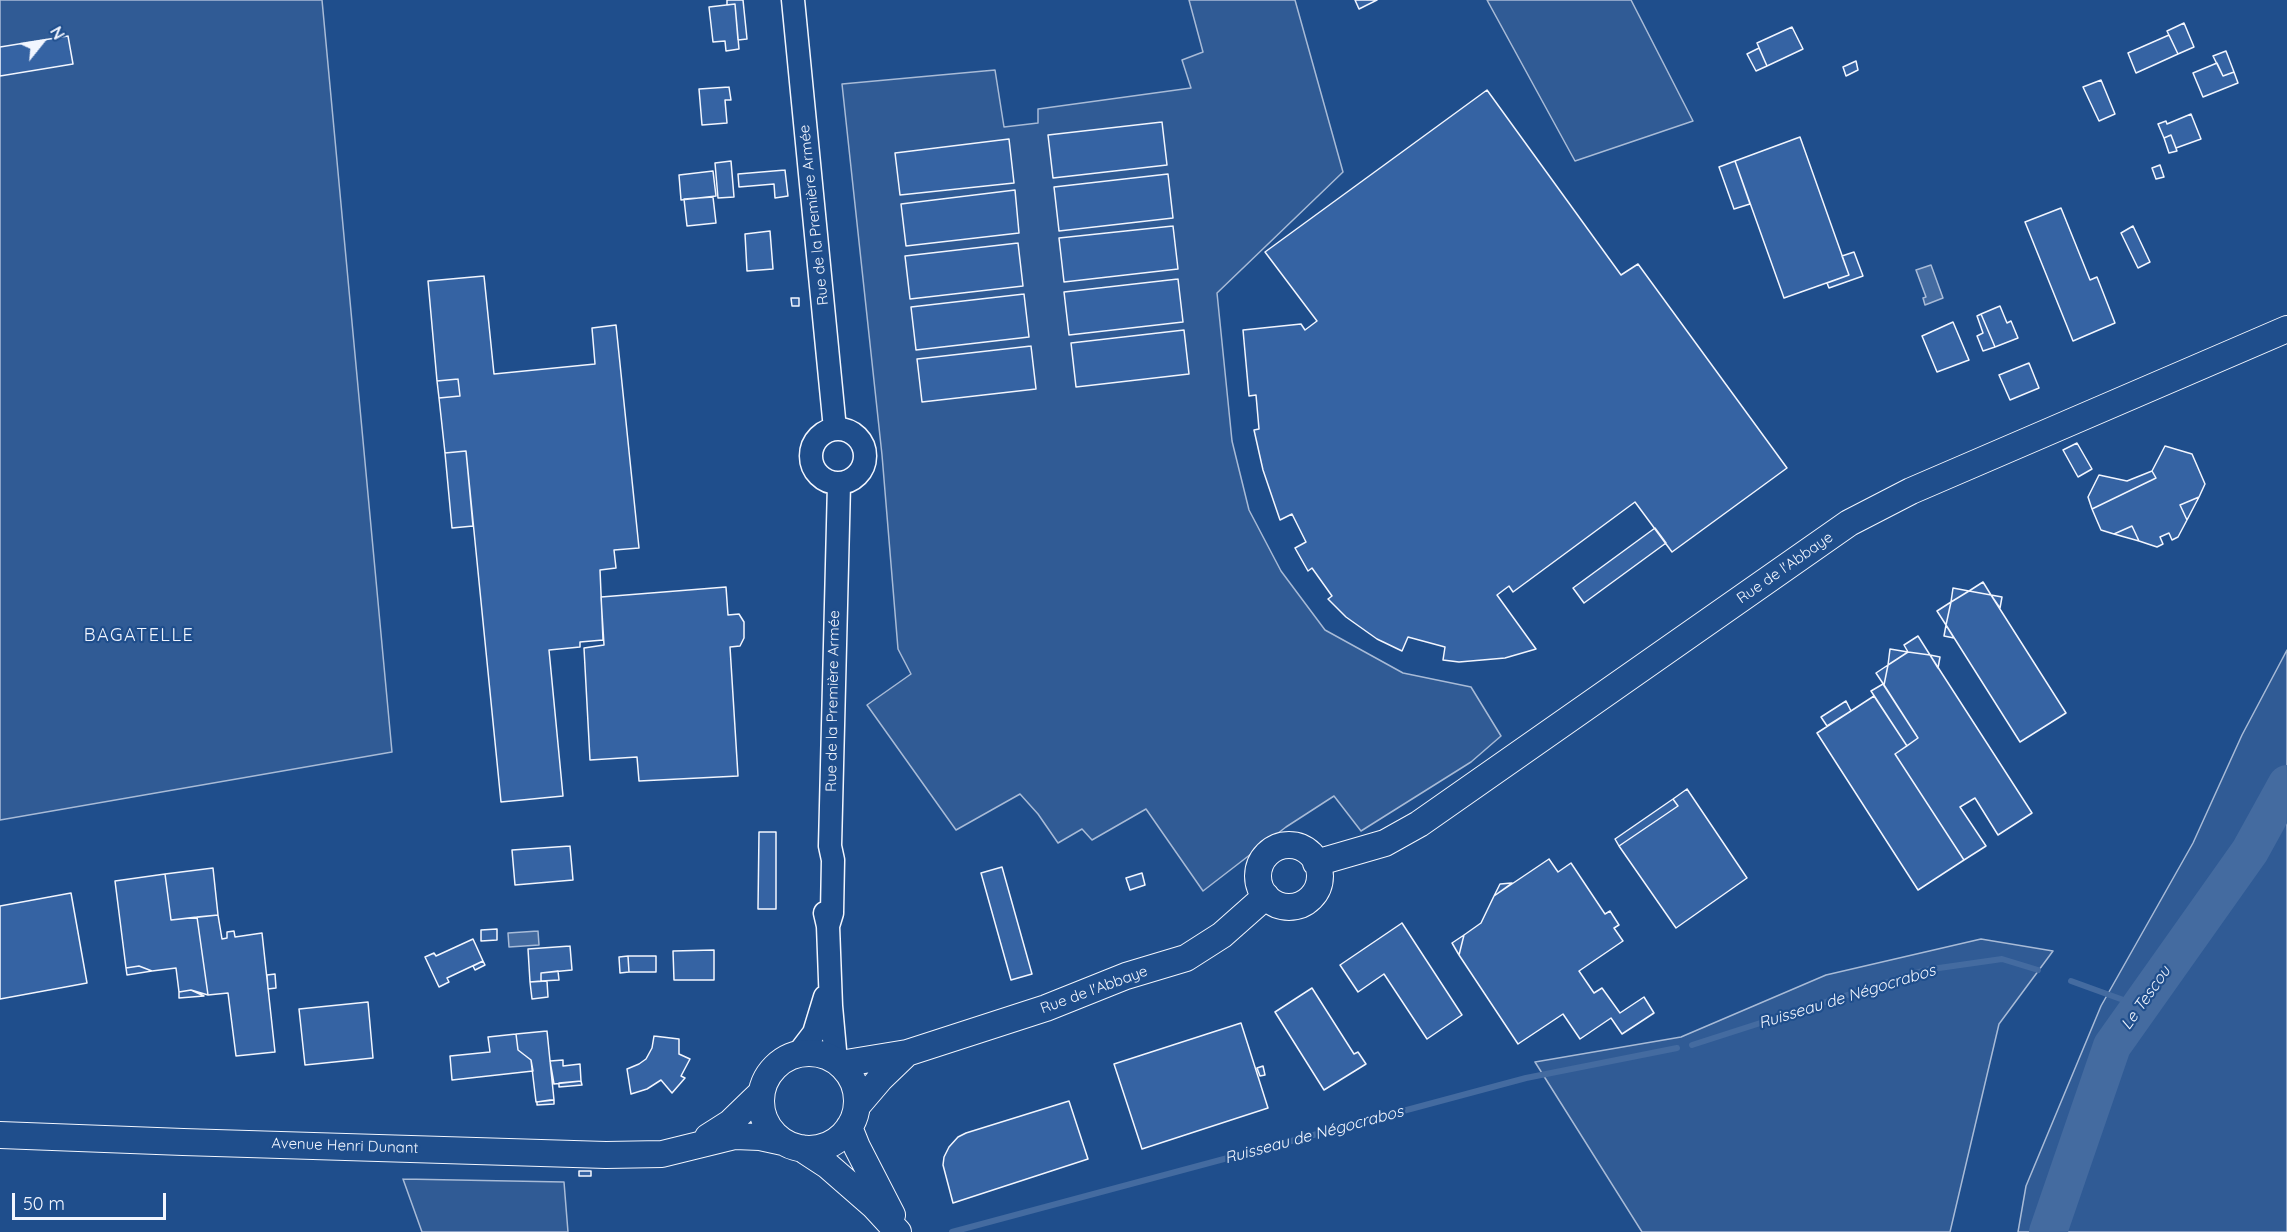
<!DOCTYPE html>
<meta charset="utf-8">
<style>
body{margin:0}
#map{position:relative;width:2287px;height:1232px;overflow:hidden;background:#1f4e8c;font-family:Quicksand,sans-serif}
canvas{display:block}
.north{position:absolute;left:12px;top:12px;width:60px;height:60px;-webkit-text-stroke:4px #1f4e8c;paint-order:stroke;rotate:60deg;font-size:16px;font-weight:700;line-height:24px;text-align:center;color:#f2f6ff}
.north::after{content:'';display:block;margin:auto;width:21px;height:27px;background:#f2f6ff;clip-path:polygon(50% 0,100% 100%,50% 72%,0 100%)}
.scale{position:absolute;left:12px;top:1193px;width:154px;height:27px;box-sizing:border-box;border:3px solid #f2f6ff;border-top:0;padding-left:8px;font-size:18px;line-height:21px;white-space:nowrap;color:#f2f6ff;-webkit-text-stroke:4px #1f4e8c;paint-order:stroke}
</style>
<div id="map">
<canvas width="2287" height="1232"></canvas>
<div class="north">N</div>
<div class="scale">50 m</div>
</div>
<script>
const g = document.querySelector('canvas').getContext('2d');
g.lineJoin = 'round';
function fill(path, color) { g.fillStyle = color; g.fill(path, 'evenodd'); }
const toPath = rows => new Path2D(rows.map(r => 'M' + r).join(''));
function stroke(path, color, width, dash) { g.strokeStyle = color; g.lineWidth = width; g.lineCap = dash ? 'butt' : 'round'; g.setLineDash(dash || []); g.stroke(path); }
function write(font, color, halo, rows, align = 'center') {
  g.font = font + ' Quicksand,sans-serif'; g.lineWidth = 4.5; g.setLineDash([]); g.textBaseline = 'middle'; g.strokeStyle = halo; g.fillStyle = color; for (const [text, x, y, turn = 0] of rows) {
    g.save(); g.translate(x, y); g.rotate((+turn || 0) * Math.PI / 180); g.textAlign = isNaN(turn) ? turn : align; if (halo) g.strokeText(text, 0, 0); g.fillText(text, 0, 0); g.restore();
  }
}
const built = toPath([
 [0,0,322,0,392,752,0,820,0,0],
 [1189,0,1295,0,1343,172,1217,293,1232,441,1249,510,1281,571,1325,630,1403,673,1471,687,1501,736,1471,762,1361,831,1334,796,1286,827,1203,891,1146,809,1092,840,1082,829,1058,843,1038,814,1020,794,956,830,867,705,911,674,898,649,882,455,842,84,995,70,1004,127,1038,123,1038,109,1191,88,1182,60,1203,52,1189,0],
 [1487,0,1631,0,1693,121,1575,161,1487,0],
 [2287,650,2287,1232,2018,1232,2026,1186,2101,1006,2193,843,2242,735,2287,650],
 [1981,939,2053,951,1999,1024,1950,1232,1642,1232,1535,1062,1681,1037,1826,975,1981,939],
 [403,1179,564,1182,568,1232,422,1232,403,1179]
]);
const water = toPath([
 [1931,265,1943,298,1925,305,1923,298,1926,297,1916,270,1931,265],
 [538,931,539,945,509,947,508,933,538,931]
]);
const stream = toPath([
 [2071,981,2140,1006],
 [1692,1045,1925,970,2002,959,2038,970],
 [952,1232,1526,1078,1677,1048]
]);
const river = toPath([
 [2048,1232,2112,1046,2250,851,2287,784]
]);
const building = toPath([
 [727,0,743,0,747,39,738,40,735,4,727,5,727,0],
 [1355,0,1377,0,1359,9,1355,0],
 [735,4,739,49,726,51,725,41,713,42,709,7,735,4],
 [2184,23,2194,47,2178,54,2167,31,2184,23],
 [1792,27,1803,49,1767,66,1757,43,1792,27],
 [2169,35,2178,54,2136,73,2128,53,2169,35],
 [68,36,73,64,0,76,0,47,68,36],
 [1759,48,1767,66,1756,71,1747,54,1759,48],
 [2226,51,2234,72,2223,76,2213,56,2226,51],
 [1856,61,1858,70,1846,76,1843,67,1856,61],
 [2217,63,2223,76,2234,72,2238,83,2203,97,2193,73,2217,63],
 [2101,80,2115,114,2099,121,2083,87,2101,80],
 [729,87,731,100,725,100,727,123,702,125,699,89,729,87],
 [1487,90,1621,275,1638,264,1787,468,1672,552,1635,502,1513,592,1509,586,1497,595,1536,649,1505,658,1459,662,1443,660,1445,647,1408,637,1402,651,1377,639,1346,617,1328,599,1332,596,1312,568,1308,571,1295,548,1306,542,1292,514,1280,520,1263,470,1254,430,1259,429,1256,395,1249,396,1243,330,1301,324,1305,330,1317,321,1265,252,1487,90],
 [2191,114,2201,139,2176,148,2171,135,2164,138,2158,124,2166,121,2167,124,2191,114],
 [1162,122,1167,165,1053,178,1048,135,1162,122],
 [2171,135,2177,151,2169,153,2164,138,2171,135],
 [1800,137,1849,275,1784,298,1735,161,1800,137],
 [1009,139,1014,183,900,195,895,153,1009,139],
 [731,161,734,197,718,198,715,163,731,161],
 [1735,161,1750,204,1734,209,1719,167,1735,161],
 [2160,165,2164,177,2156,179,2152,168,2160,165],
 [785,170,788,196,775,198,774,184,739,187,738,174,785,170],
 [713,171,716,196,681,200,679,175,713,171],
 [1168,174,1173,218,1059,231,1054,187,1168,174],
 [1015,190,1019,233,906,246,901,204,1015,190],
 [713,197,716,223,687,226,684,199,713,197],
 [2061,208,2090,280,2097,277,2115,323,2073,341,2025,222,2061,208],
 [1173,226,1178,269,1064,282,1059,238,1173,226],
 [2133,226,2150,262,2138,268,2121,233,2133,226],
 [770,231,773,269,747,271,745,234,770,231],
 [1018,243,1023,286,910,299,905,256,1018,243],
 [1854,252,1863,276,1829,288,1827,283,1849,275,1842,256,1854,252],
 [484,276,494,374,595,364,592,328,616,325,639,548,614,550,616,568,600,570,603,640,580,642,580,647,549,650,563,796,501,802,466,451,445,453,439,398,460,396,458,379,437,381,428,281,484,276],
 [1178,279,1183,322,1069,335,1064,292,1178,279],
 [1024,294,1029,337,916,350,911,307,1024,294],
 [791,298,799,298,799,306,792,306,791,298],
 [2000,306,2007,323,2011,321,2018,338,1995,347,1981,314,2000,306],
 [1981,314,1995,347,1983,351,1977,336,1983,333,1977,316,1981,314],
 [1953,322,1969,360,1937,372,1922,336,1953,322],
 [1184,330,1189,374,1076,387,1071,343,1184,330],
 [1031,346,1036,389,922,402,917,359,1031,346],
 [2029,363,2039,388,2010,400,1999,375,2029,363],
 [458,379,460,396,439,398,437,381,458,379],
 [2077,443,2092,469,2078,477,2063,450,2077,443],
 [2165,446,2192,454,2205,484,2199,497,2180,505,2187,520,2178,537,2172,540,2169,533,2160,537,2163,544,2157,547,2139,541,2132,526,2114,534,2101,530,2092,509,2156,478,2152,471,2165,446],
 [466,451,473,526,452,528,445,453,466,451],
 [2152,471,2156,478,2092,509,2088,497,2099,475,2127,481,2152,471],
 [2199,497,2187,520,2180,505,2199,497],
 [2132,526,2139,541,2114,534,2132,526],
 [1655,528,1666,543,1584,603,1573,588,1655,528],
 [1983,582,1991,595,1969,591,1983,582],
 [726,587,728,615,739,614,744,622,744,638,740,646,730,647,738,776,639,781,637,757,590,760,584,648,604,645,601,597,726,587],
 [1953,588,1969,591,1951,602,1953,588],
 [1969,591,1991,595,2066,713,2020,742,1946,625,1951,602,1969,591],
 [1991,595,2002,597,2000,608,1991,595],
 [1951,602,1946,625,1937,611,1951,602],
 [1946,625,1954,638,1944,636,1946,625],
 [1918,636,1930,655,1908,652,1904,645,1918,636],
 [1890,649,1908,652,1888,665,1890,649],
 [1908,652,1930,655,2032,813,1998,835,1975,798,1960,807,1986,846,1964,860,1895,754,1918,738,1884,685,1888,665,1908,652],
 [1930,655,1940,657,1938,668,1930,655],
 [1888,665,1884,685,1876,673,1888,665],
 [1883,684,1918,738,1907,746,1871,691,1883,684],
 [1874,696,1907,746,1895,754,1964,860,1918,890,1817,733,1874,696],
 [1846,701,1851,711,1827,726,1821,717,1846,701],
 [1687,789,1747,878,1676,928,1619,846,1678,806,1673,799,1687,789],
 [1673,799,1678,806,1619,846,1615,839,1673,799],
 [759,832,776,832,776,909,758,909,759,832],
 [570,846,573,880,515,885,512,850,570,846],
 [1549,859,1558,872,1571,863,1605,914,1610,911,1619,925,1614,928,1623,941,1579,971,1594,993,1602,988,1620,1013,1644,997,1654,1013,1622,1034,1611,1018,1580,1039,1563,1014,1518,1044,1459,955,1464,935,1481,923,1494,896,1549,859],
 [1002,867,1032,974,1011,980,981,873,1002,867],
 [213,868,218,915,171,920,165,874,213,868],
 [1142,873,1145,885,1130,890,1126,878,1142,873],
 [165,874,171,920,197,917,208,995,191,990,179,992,176,968,152,971,139,966,126,968,115,881,165,874],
 [1512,883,1494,896,1500,884,1512,883],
 [71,893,87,983,0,999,0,906,71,893],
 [218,915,222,939,227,938,227,932,234,931,235,937,262,933,275,1052,236,1056,228,993,208,995,197,917,218,915],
 [1402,923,1462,1015,1427,1039,1384,974,1358,992,1340,965,1402,923],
 [497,929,497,940,481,941,481,930,497,929],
 [1464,935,1459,955,1452,943,1464,935],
 [473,939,483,961,447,978,449,982,439,987,425,957,434,953,436,956,473,939],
 [570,946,572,970,541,973,541,981,530,982,528,949,570,946],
 [714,950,714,980,674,980,673,951,714,950],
 [628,956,629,972,620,973,619,957,628,956],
 [628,956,656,956,656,972,629,972,628,956],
 [483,961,485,965,475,970,473,966,483,961],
 [139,966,152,971,127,975,126,968,139,966],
 [558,971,559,980,541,981,541,973,558,971],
 [275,974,276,988,268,989,267,975,275,974],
 [547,981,548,997,532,999,530,982,547,981],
 [1312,988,1354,1054,1358,1052,1366,1064,1324,1090,1275,1012,1312,988],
 [191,990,204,996,179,998,179,992,191,990],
 [368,1002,373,1058,305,1065,299,1009,368,1002],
 [1241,1023,1268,1108,1142,1149,1114,1064,1241,1023],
 [547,1031,554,1100,536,1102,531,1060,518,1050,516,1034,547,1031],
 [516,1034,518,1050,531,1060,533,1071,452,1080,450,1056,490,1052,488,1037,516,1034],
 [654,1036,679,1039,679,1054,690,1059,681,1076,685,1078,672,1093,661,1080,647,1089,631,1094,627,1069,639,1064,646,1059,652,1048,654,1036],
 [563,1060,563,1066,580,1064,581,1081,554,1084,550,1061,563,1060],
 [1263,1066,1265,1075,1260,1076,1257,1068,1263,1066],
 [581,1081,582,1085,559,1087,559,1083,581,1081],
 [550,1100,554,1100,554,1104,537,1105,537,1102,550,1100],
 [1069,1101,1088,1159,953,1203,943,1165,944,1157,949,1147,958,1137,966,1133,1069,1101],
 [579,1171,591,1171,591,1176,579,1176,579,1171]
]);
const tertiary = toPath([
 [793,0,835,429],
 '811 456a27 27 0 1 1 54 0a27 27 0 1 1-54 0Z',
 [825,913,828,926,831,1006,836,1061],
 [828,926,832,913,833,860,830,846,839,484],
 [798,1054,814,1033,825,997]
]);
const secondary = toPath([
 '1258 876a31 31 0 1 1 62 0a31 31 0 1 1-62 0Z',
 [1316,863,1385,843,1419,824,1849,523,1911,491,2287,329],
 '761 1101a48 48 0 1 1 96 0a48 48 0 1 1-96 0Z',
 [840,1064,907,1053,1046,1008,1126,976,1186,958,1222,935,1266,896],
 [857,1106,880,1079,907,1053],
 [849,1127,857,1147,892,1215],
 [0,1135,183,1142,606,1155,662,1154,735,1136,760,1137,783,1142],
 [708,1137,730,1123,761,1093],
 [801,1148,827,1165,874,1206,898,1232]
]);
const streetNames = [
 ["Rue de la Première Armée",814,215,-96],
 ["Rue de l'Abbaye",1785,568,-35],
 ["Rue de la Première Armée",833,701,-89],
 ["Rue de l'Abbaye",1094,990,-20],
 ["Avenue Henri Dunant",345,1146,2]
];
const waterNames = [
 ["Ruisseau de Négocrabos",1847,997,-17],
 ["Le Tescou",2146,998,-55],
 ["Ruisseau de Négocrabos",1314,1135,-15]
];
const quarterNames = [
 ["BAGATELLE",139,636]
];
fill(built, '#305b95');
stroke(built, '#a8bbd7', 1.5);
fill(water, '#446ba0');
stroke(water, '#a8bbd7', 1.5);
stroke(stream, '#446ba0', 6);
stroke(river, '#446ba0', 38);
fill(building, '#3563a3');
stroke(building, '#f2f6ff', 1.5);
stroke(tertiary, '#f2f6ff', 25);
stroke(secondary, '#f2f6ff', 28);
stroke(tertiary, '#1f4e8c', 22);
stroke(secondary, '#1f4e8c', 26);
write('15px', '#f2f6ff', '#1f4e8c', streetNames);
write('italic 16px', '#f2f6ff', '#1f4e8c', waterNames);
g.letterSpacing = '1.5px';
write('18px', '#f2f6ff', '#1f4e8c', quarterNames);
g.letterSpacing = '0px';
</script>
